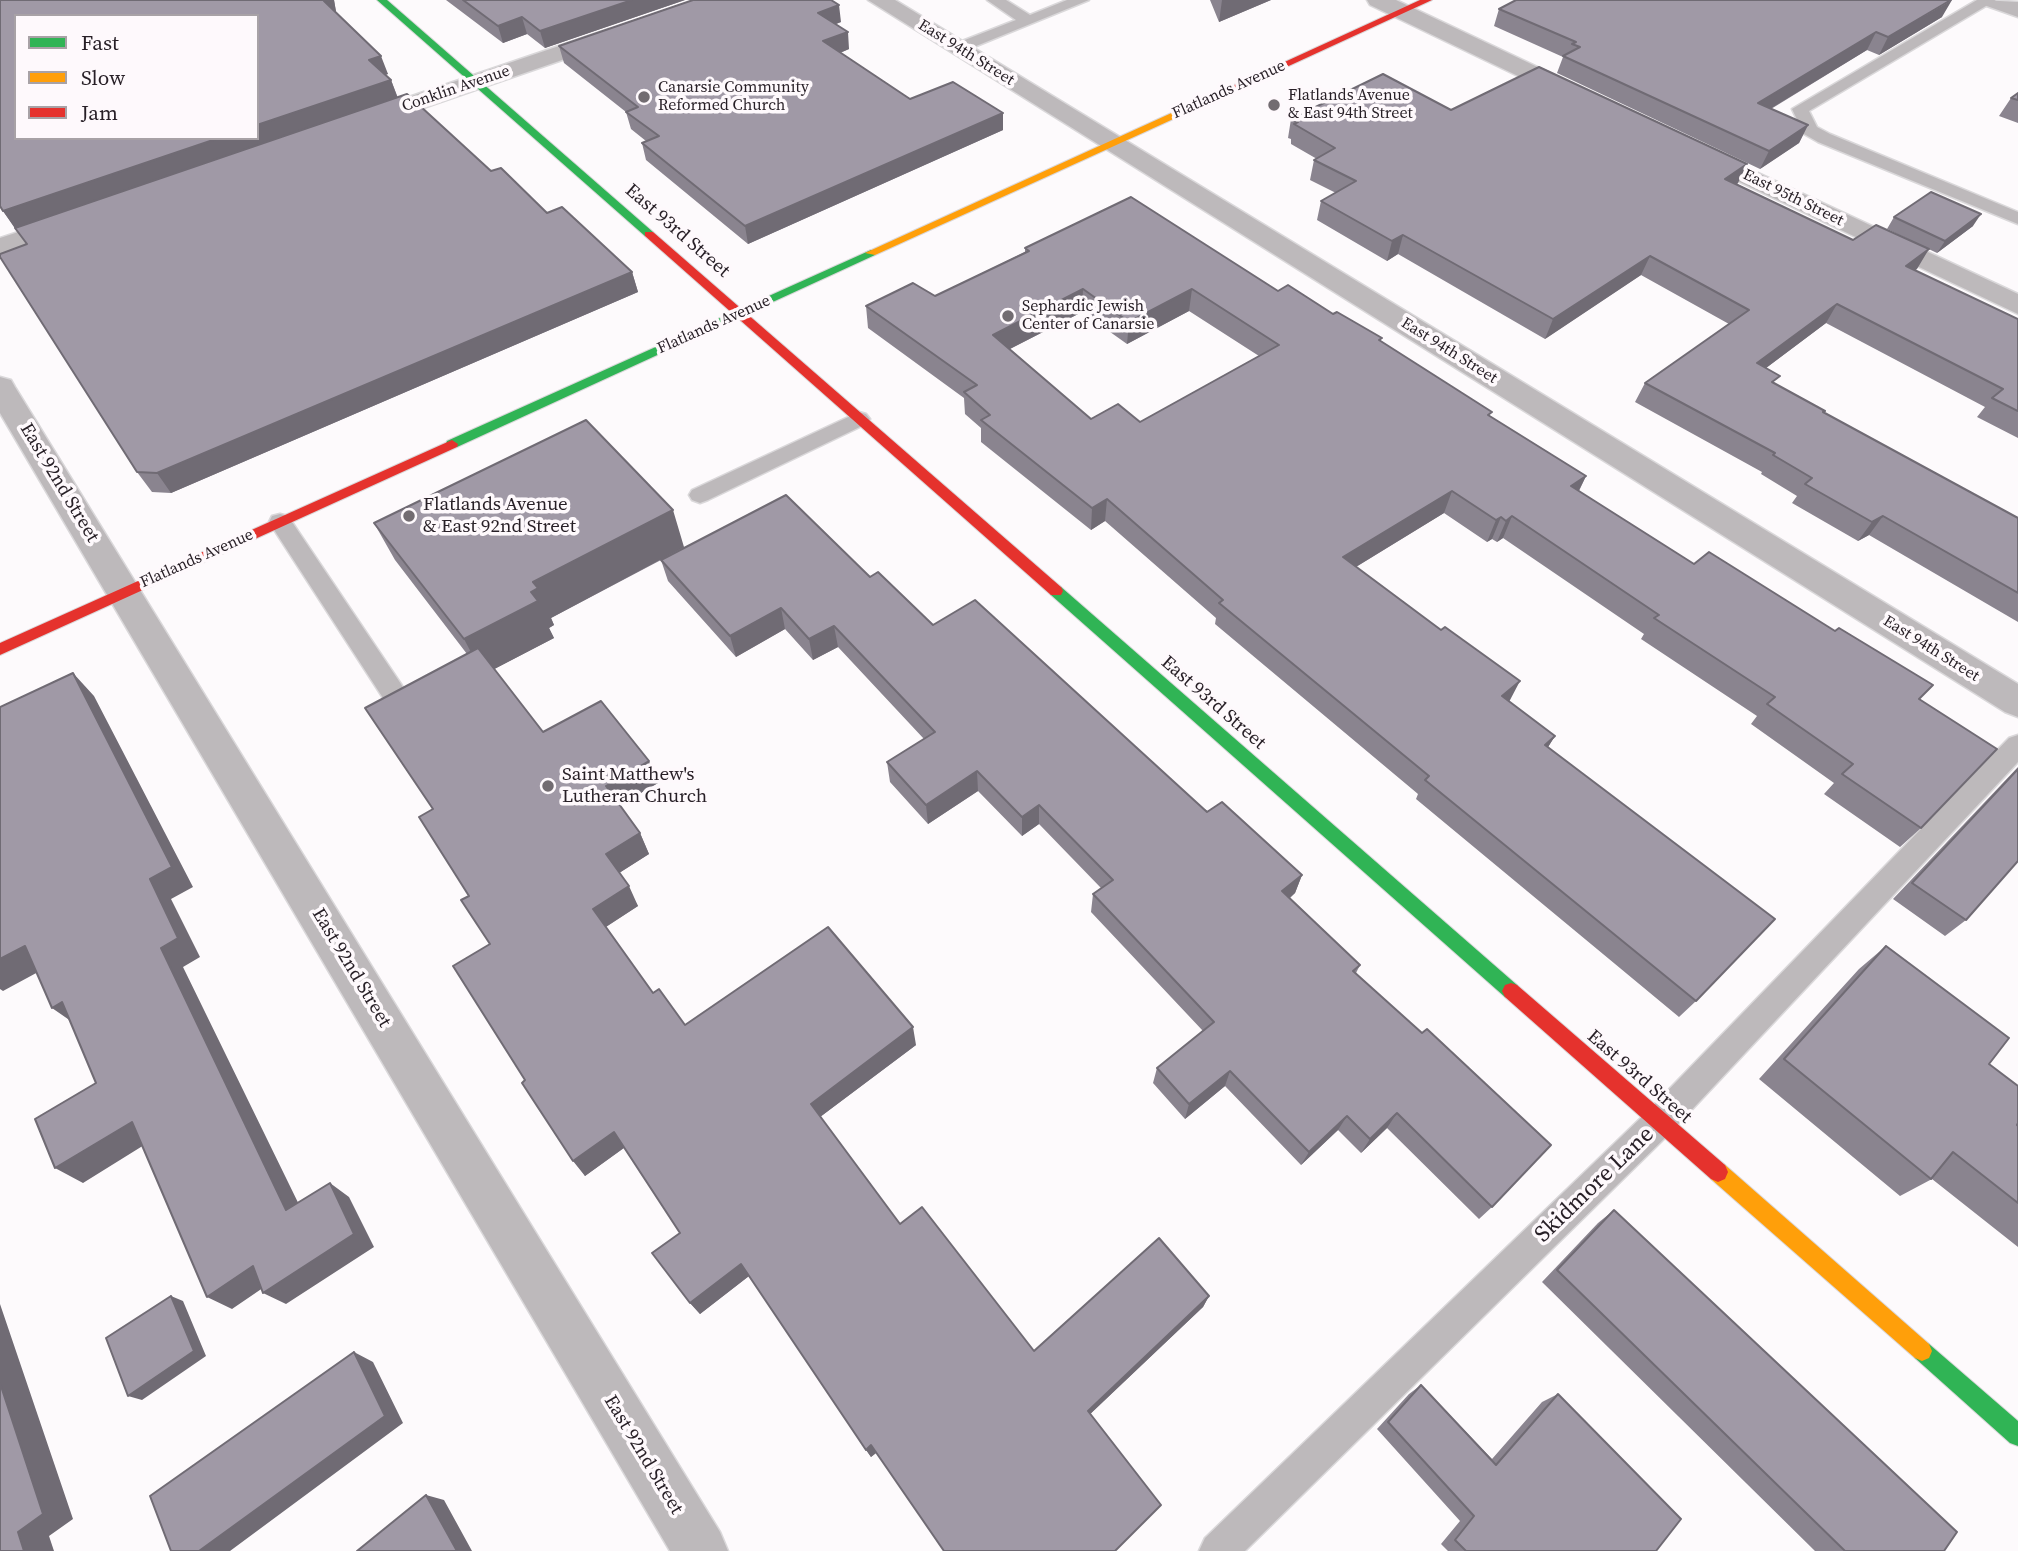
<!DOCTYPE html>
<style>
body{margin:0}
#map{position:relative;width:2018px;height:1551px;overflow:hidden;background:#fdfafc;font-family:"Source Serif 4",serif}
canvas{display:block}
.legend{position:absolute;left:14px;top:14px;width:245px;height:126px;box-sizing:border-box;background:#fef9fc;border:2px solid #a8a2a6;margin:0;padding:9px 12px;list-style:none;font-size:21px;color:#271f26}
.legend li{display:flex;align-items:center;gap:14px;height:35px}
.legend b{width:35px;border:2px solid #a8a2a6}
</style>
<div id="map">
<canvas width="2018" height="1551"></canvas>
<ul class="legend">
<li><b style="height:9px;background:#30b455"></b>Fast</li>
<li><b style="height:9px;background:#ff9f0a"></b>Slow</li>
<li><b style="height:9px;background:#e5322d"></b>Jam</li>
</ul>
</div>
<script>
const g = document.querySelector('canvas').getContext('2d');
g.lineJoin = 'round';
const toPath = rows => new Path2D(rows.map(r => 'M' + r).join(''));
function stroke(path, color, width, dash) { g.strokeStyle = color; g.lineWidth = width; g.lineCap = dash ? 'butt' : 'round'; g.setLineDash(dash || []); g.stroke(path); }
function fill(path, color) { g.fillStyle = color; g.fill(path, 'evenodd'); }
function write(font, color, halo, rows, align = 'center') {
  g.font = font + ' "Source Serif 4",serif'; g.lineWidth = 7; g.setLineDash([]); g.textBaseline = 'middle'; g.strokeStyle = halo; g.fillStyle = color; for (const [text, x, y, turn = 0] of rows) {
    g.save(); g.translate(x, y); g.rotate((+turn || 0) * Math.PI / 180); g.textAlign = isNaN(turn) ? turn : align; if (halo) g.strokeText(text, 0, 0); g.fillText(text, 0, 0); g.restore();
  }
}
const lane = toPath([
 [987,0,1006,0,1030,15,1067,0,1089,0,964,51,952,51,952,45,1016,20,987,0],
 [1977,0,1996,0,1809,111,1817,127,1830,134,2018,212,2018,224,1818,142,1804,134,1792,109,1977,0],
 [859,412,866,414,870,419,866,424,708,500,700,503,692,500,689,495,692,490,859,412],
 [280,514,288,516,401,684,405,691,401,698,392,701,383,698,269,522,272,516,280,514],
 [2018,735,2018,762,1670,1133,1245,1551,1199,1551,1205,1538,1648,1111,2009,738,2018,735]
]);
const street = toPath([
 [868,0,895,0,2018,684,2018,717,2005,712,868,0],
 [1367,0,1396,0,1584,89,1587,94,1584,99,1575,101,1566,99,1370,5,1367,0],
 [1981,0,2018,2,2018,17,1984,5,1981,0],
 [609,29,617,31,620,36,617,41,377,124,359,124,356,119,359,114,609,29],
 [1696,144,2018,294,2018,314,1687,157,1683,152,1687,147,1696,144],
 [73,214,82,216,86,222,82,228,0,255,0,238,73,214],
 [0,377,11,380,15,387,720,1532,728,1551,670,1551,0,413,0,377]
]);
const fast = toPath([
 [377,0,387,0,653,232,653,236,645,236,377,0],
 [871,250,875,251,875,255,457,447,447,447,446,444,447,441,871,250],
 [1056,586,1061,587,1517,985,1520,991,1517,997,1511,999,1505,997,1051,595,1049,591,1056,586],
 [1922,1341,1929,1344,2018,1421,2018,1446,2010,1443,1915,1358,1912,1351,1915,1344,1922,1341]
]);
const slow = toPath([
 [1200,100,1205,103,1204,105,875,255,865,253,1200,100],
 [1718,1162,1725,1165,1929,1344,1932,1351,1929,1358,1922,1361,1915,1358,1711,1179,1708,1172,1711,1165,1718,1162]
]);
const jam = toPath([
 [1420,0,1432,0,1204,105,1195,103,1420,0],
 [645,232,653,232,1061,587,1063,591,1061,595,1051,595,645,236,645,232],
 [452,440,458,444,457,447,0,655,0,643,452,440],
 [1511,983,1517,985,1725,1165,1728,1172,1725,1179,1718,1182,1711,1179,1505,997,1502,991,1505,985,1511,983]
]);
const wall = toPath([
 [334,0,336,12,388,74,385,75,391,80,398,98,491,171,547,213,632,272,638,292,171,493,152,492,137,472,27,244,0,207],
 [446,0,685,0,545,48,527,34,503,43],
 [1210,0,1271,0,1219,22],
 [1499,9,1942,17,1879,55,1867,50,1771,109,1808,125,1799,143,1760,169,1557,73,1563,57,1494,26],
 [841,22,836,24,849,49,840,53,910,99,1003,113,1003,130,748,244,646,160,642,143,646,141,631,129,626,112,564,63,559,46],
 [2018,93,2018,123,1999,116,2011,98],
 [1451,110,1738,183,1737,184,1853,240,1929,249,1914,270,2018,319,2018,438,1977,417,1985,407,1826,323,1766,368,1775,384,1824,413,2018,518,2018,622,1869,535,1858,541,1792,503,1797,496,1761,474,1762,472,1635,402,1645,383,1729,324,1641,275,1545,339,1398,254,1387,261,1317,220,1321,201,1336,193,1310,180,1314,160,1317,159,1291,144,1291,139,1288,138,1291,119],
 [1894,217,1973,226,1937,253,1887,229],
 [1025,248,1278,291,1333,314,1381,341,1491,417,1586,476,1579,491,1694,564,1920,699,1921,828,1900,847,1824,794,1834,783,1751,724,1757,716,1641,639,1644,634,1503,538,1497,542,1492,539,1487,542,1444,513,1356,567,1509,701,1555,736,1548,747,1696,1001,1679,1017,1416,799,1418,794,1215,624,1216,618,1105,521,1091,530,981,442,981,428,965,414,964,398,868,328,866,306,935,296,1025,252],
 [1189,311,1259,356,1140,422,1091,419,1010,349,1082,312,1127,344],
 [374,523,684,547,870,577,933,625,1302,875,1295,893,1290,898,1360,965,1356,973,1492,1207,1479,1219,1387,1128,1361,1153,1338,1130,1301,1165,1225,1086,1185,1119,1153,1083,1157,1068,1203,1031,1091,912,1093,894,1101,888,1039,824,1022,836,978,791,928,824,890,782,887,762,924,739,838,647,813,660,785,629,736,657,668,581,661,560,551,618,554,625,549,628,554,638,494,669,543,732,658,783,620,805,640,833,649,854,619,873,638,906,606,927,653,993,685,1025,916,1045,820,1117,900,1224,1034,1351,1209,1296,1203,1307,1090,1414,876,1453,871,1457,749,1276,700,1314,690,1303,680,1233,624,1148,585,1176,525,1080,490,944,433,809,467,654,395,560],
 [2018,767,2018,861,1966,920,1945,936,1893,899],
 [1886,946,1989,1064,2018,1126,2018,1247,1932,1179,1900,1196,1759,1079,1859,969],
 [1614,1210,1944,1551,1815,1551,1542,1282,1598,1223],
 [1421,1385,1492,1459,1542,1402,1558,1394,1656,1551,1448,1551,1441,1544,1460,1521,1377,1429,1409,1394]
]);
const shadedWall = toPath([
 [328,0,334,0,337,17,324,1],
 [632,0,685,0,545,48,540,31],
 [1222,0,1271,0,1219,22],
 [1952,0,1942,17,1879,55,1888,37],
 [839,5,841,22,820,30,818,13],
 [522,17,527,34,503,43,498,26],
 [848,32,849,49,825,59,823,41],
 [1876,32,1867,50,1750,121,1758,103],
 [381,56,388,74,376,78,369,60],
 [391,80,398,99,16,230,3,211,219,138,257,138,257,125],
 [1003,113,1003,130,748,244,745,226],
 [1808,125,1799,143,1760,169,1769,151],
 [1747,164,1738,183,1716,198,1725,179],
 [1981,214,1973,226,1937,253,1945,241],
 [1403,235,1398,254,1387,261,1392,241],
 [1929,249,1917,269,1894,286,1906,266],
 [1650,256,1641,275,1545,339,1553,319],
 [632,272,638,292,171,493,157,473],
 [1083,289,1082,312,994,357,993,335],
 [1192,289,1189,311,1127,344,1129,322],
 [1837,304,1826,323,1746,383,1757,363],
 [1586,476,1575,498,1571,486],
 [1452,491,1444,513,1336,579,1343,557],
 [1107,499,1105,521,1091,530,1092,508],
 [673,510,684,547,551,618,554,625,549,628,554,638,483,675,464,639,531,592,533,582],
 [1512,516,1503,538,1497,542,1506,521],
 [1883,516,1869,535,1858,541,1872,522],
 [1501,517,1492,539,1487,542,1496,520],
 [781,608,785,629,736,657,730,636],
 [834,626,838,647,813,660,809,639],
 [73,673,94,696,193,887,171,899,200,957,183,967,308,1223,286,1210,161,948,150,879],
 [1520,681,1509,702,1502,696],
 [1555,736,1543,755,1545,745],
 [649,761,658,783,615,808,606,786],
 [977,771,978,791,928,824,926,805],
 [1039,805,1039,824,1022,836,1022,817],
 [640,833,649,854,616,875,606,854],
 [1302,875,1295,893,1276,909,1282,891],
 [629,886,638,906,604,928,593,909],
 [25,946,51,965,3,991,0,989,0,959],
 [62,1002,78,1026,52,1008],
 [913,1027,916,1045,816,1120,811,1104],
 [1230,1071,1225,1086,1185,1119,1189,1104],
 [1397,1113,1387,1128,1361,1153,1370,1139],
 [1347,1116,1338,1130,1301,1165,1309,1152],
 [132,1122,157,1137,83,1183,55,1168],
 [614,1132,625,1147,585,1176,573,1161],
 [330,1183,349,1197,374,1247,286,1304,263,1293],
 [741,1264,749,1276,700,1314,690,1303],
 [253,1266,276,1279,232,1309,207,1297],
 [171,1296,183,1301,206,1356,142,1400,128,1396],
 [1209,1296,1203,1307,1085,1419,1088,1411],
 [0,1304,73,1519,49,1536,54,1551,24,1551,18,1532,0,1383],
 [354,1352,373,1362,403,1423,230,1551,199,1551],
 [871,1445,876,1453,871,1457,866,1450],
 [426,1495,444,1500,472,1551,457,1551]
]);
const building = toPath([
 [0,0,328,0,324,1,381,56,369,60,391,80,257,125,257,16,16,16,16,138,219,138,3,211,0,206,0,0],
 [463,0,632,0,540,31,522,17,498,26,463,0],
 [693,0,831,0,839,5,818,13,848,32,823,41,910,99,953,82,1003,113,745,226,642,143,659,136,626,112,638,107,559,46,693,0],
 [1516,0,1951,0,1888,37,1876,32,1758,103,1808,125,1769,151,1563,56,1580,47,1572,44,1576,42,1499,9,1516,0],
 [1539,67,1747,164,1725,179,1853,240,1876,225,1929,249,1906,266,2018,319,2018,411,1992,398,2003,389,1837,304,1757,363,1780,376,1772,382,1825,411,1823,412,2018,518,2018,593,1883,516,1872,522,1805,484,1812,478,1773,455,1775,453,1645,383,1749,310,1650,256,1553,319,1403,235,1392,241,1321,201,1356,181,1314,160,1335,148,1294,124,1298,122,1291,119,1383,74,1451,110,1539,67],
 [2018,93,2018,100,2011,98,2018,93],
 [407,94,491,171,501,168,547,213,562,207,632,272,157,473,137,472,0,257,0,254,27,244,15,228,407,94],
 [1931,192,1981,214,1945,241,1894,217,1931,192],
 [1131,197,1278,291,1288,285,1333,314,1337,312,1382,338,1379,340,1492,412,1488,415,1586,476,1571,486,1694,564,1709,552,1835,631,1839,628,1933,685,1919,699,1997,749,1921,828,1842,774,1853,764,1767,704,1775,697,1654,618,1659,615,1512,516,1506,521,1501,517,1496,520,1452,491,1343,557,1441,630,1445,627,1520,681,1502,696,1555,736,1545,745,1775,919,1696,1001,1425,780,1429,776,1219,603,1223,600,1107,499,1092,508,981,420,990,415,964,392,977,385,866,306,913,283,935,296,1029,251,1025,248,1131,197],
 [1083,289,1129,322,1192,289,1279,345,1140,422,1118,404,1091,419,993,335,1083,289],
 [586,420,673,510,533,582,538,588,531,592,538,601,464,639,374,523,586,420],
 [786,495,870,577,878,572,933,625,975,600,1207,812,1222,802,1302,875,1282,891,1360,965,1353,971,1422,1033,1427,1029,1551,1145,1492,1207,1397,1113,1370,1139,1347,1116,1309,1152,1230,1071,1189,1104,1157,1068,1214,1022,1093,894,1113,880,1039,805,1022,817,977,771,926,805,887,762,935,732,834,626,809,639,781,608,730,636,661,560,786,495],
 [478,648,543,732,601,701,649,761,606,786,640,833,606,854,629,886,593,909,653,993,659,989,685,1025,828,927,913,1027,811,1104,900,1224,922,1207,1034,1351,1159,1238,1209,1296,1088,1411,1161,1505,1115,1551,944,1551,871,1445,866,1450,741,1264,690,1303,652,1253,680,1233,614,1132,573,1161,522,1083,525,1080,453,966,490,944,461,900,469,896,419,817,433,809,365,708,478,648],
 [73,673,172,867,150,879,178,938,161,948,286,1210,330,1183,354,1234,263,1293,253,1266,207,1297,132,1122,55,1168,35,1119,96,1083,62,1002,52,1008,25,946,0,959,0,707,73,673],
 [2018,769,2018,861,1966,920,1912,883,2018,769],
 [1886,946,2009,1038,1989,1064,2018,1086,2018,1123,2017,1125,2018,1126,2018,1203,1953,1152,1931,1179,1784,1059,1886,946],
 [1614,1210,1957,1532,1944,1551,1845,1551,1557,1270,1614,1210],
 [171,1296,194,1351,128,1396,106,1338,171,1296],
 [354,1352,385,1416,199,1551,171,1551,150,1496,354,1352],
 [0,1383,43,1514,18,1532,24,1551,0,1551,0,1383],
 [1421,1385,1496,1465,1558,1394,1681,1519,1656,1551,1466,1551,1455,1540,1474,1516,1388,1422,1421,1385],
 [426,1495,457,1551,357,1551,426,1495]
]);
const markers = [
 [644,97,7,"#726c71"],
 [1274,105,7,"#726c71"],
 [1008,316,7,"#726c71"],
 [409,516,7,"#726c71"],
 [548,786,7,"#726c71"]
];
const farStreetnames = [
 ["East 94th Street",966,53,32],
 ["Conklin Avenue",456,89,-19],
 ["Flatlands Avenue",1229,90,-24],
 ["East 95th Street",1793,198,26],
 ["Flatlands Avenue",714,325,-24],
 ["East 94th Street",1449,351,32],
 ["Flatlands Avenue",197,559,-24],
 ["East 94th Street",1931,649,32]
];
const farPoinames = [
 ["Canarsie Community",658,88],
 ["Reformed Church",658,106],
 ["Flatlands Avenue",1288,96],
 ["& East 94th Street",1288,114],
 ["Sephardic Jewish",1022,307],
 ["Center of Canarsie",1022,325]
];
const streetNames = [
 ["East 93rd Street",677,231,41],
 ["East 92nd Street",59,483,59],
 ["East 93rd Street",1213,703,41],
 ["East 92nd Street",351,968,59],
 ["East 93rd Street",1639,1077,41],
 ["East 92nd Street",643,1455,59]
];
const poiNames = [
 ["Flatlands Avenue",423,505],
 ["& East 92nd Street",423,527],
 ["Saint Matthew's",562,775],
 ["Lutheran Church",562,797]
];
const nearStreetnames = [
 ["Skidmore Lane",1595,1185,-44]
];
stroke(lane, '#dad8da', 3);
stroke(street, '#dad8da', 3);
stroke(fast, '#dad8da', 2);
stroke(slow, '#dad8da', 2);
stroke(jam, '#dad8da', 2);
fill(lane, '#bdb9bb');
fill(street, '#bdb9bb');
fill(fast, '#30b455');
fill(slow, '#ff9f0a');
fill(jam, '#e5322d');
fill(wall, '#8a848f');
fill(shadedWall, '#706b74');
fill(building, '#a099a6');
stroke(building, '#706b74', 2);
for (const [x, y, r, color] of markers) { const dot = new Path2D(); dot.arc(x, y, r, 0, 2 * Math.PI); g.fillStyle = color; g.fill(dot); stroke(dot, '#fef9fc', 2.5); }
write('16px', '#271f26', '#fef9fc', farStreetnames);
write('16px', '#271f26', '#fef9fc', farPoinames, 'left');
write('19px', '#271f26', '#fef9fc', streetNames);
write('19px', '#271f26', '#fef9fc', poiNames, 'left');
write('23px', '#271f26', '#fef9fc', nearStreetnames);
</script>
